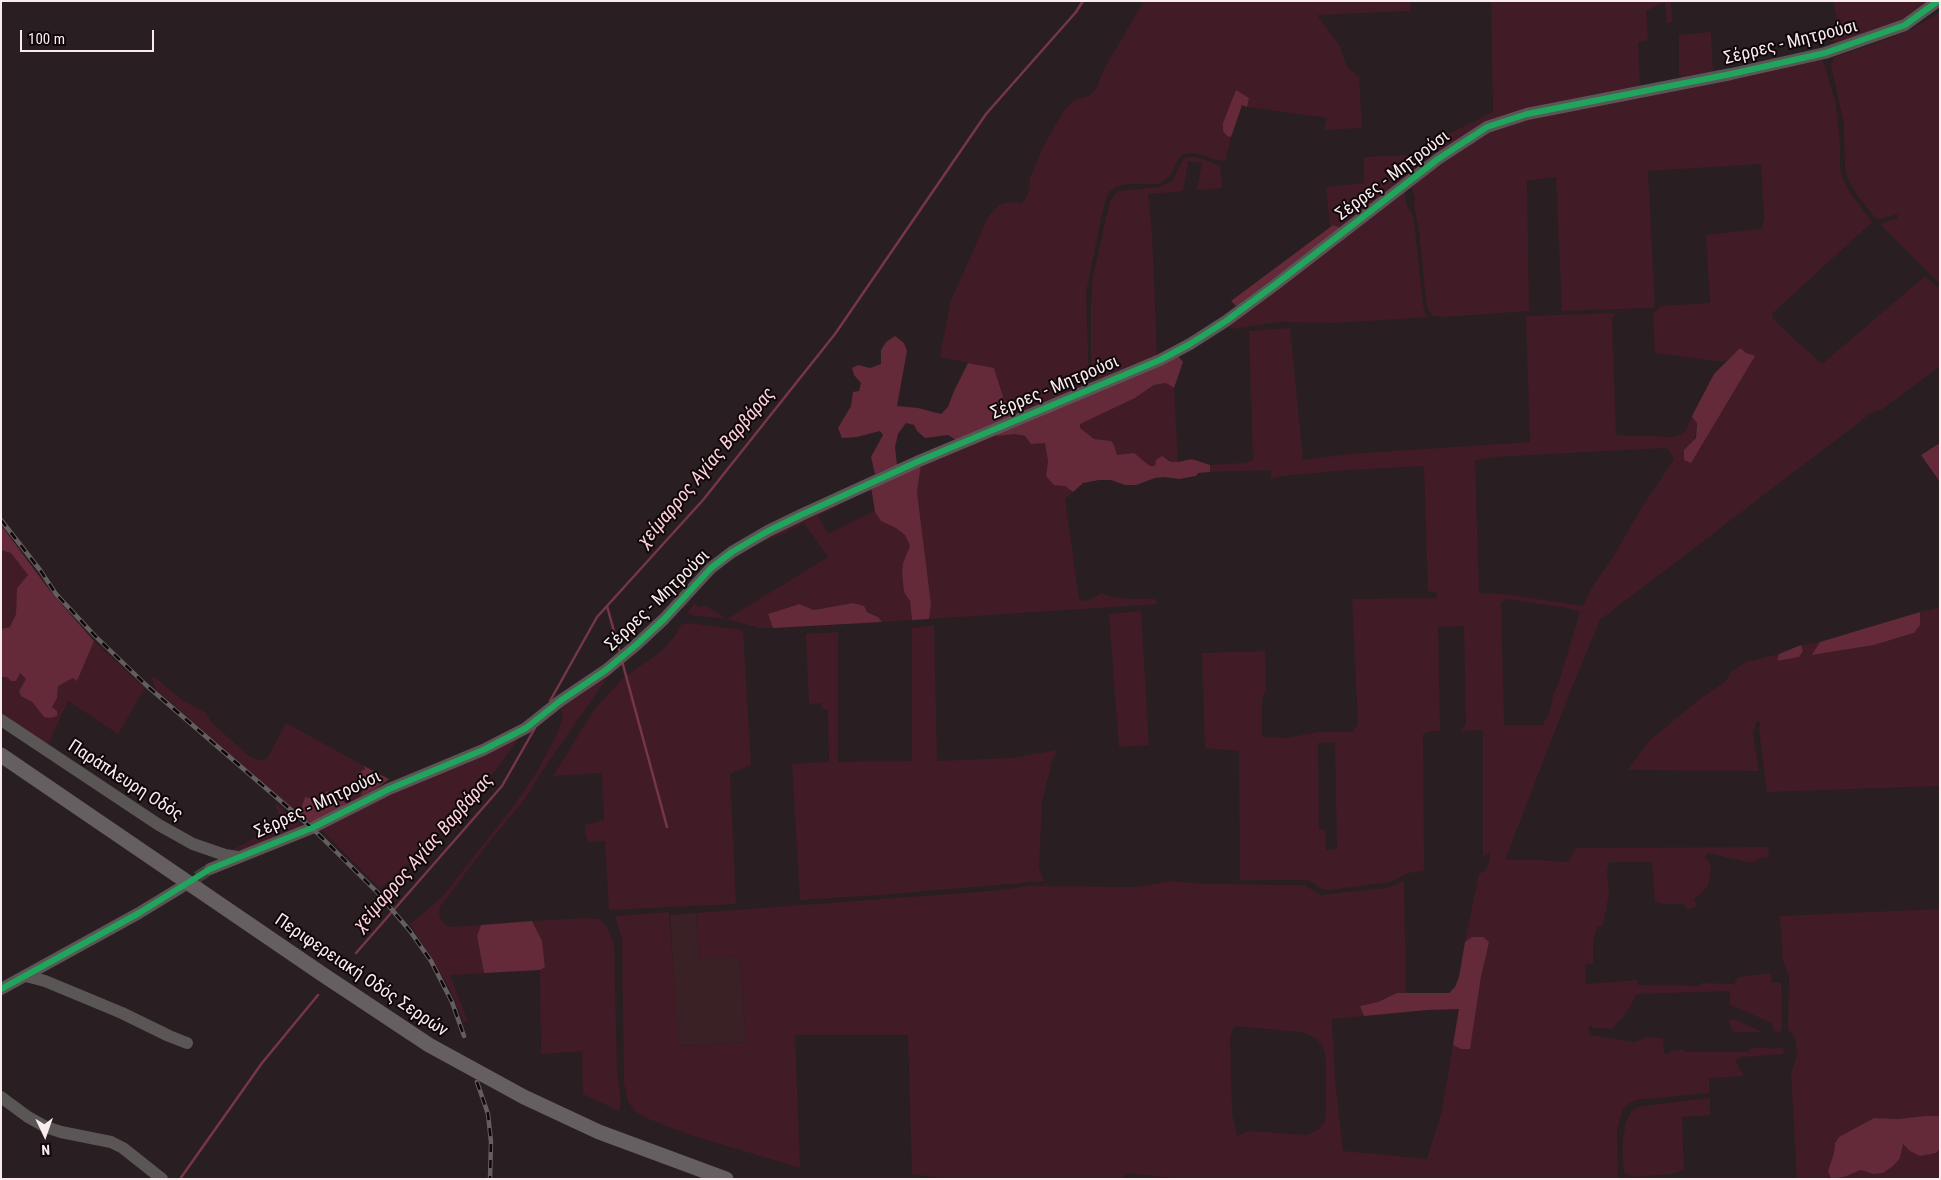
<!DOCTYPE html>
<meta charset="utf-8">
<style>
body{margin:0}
#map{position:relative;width:1941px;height:1180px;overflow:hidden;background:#291e21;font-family:"Roboto Condensed",sans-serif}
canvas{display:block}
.frame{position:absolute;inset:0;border:2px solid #faecee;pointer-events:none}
.north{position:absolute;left:20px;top:1110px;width:50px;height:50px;-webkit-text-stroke:4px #0f0709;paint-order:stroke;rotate:177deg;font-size:14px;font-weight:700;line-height:20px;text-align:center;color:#faecee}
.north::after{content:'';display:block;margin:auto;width:18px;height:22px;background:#faecee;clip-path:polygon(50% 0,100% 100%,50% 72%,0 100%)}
.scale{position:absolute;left:20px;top:30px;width:134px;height:22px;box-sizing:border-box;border:2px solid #faecee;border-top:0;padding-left:6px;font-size:15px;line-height:18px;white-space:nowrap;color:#faecee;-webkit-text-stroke:4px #0f0709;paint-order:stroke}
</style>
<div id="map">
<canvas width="1941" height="1180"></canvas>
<div class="frame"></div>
<div class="north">N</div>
<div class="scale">100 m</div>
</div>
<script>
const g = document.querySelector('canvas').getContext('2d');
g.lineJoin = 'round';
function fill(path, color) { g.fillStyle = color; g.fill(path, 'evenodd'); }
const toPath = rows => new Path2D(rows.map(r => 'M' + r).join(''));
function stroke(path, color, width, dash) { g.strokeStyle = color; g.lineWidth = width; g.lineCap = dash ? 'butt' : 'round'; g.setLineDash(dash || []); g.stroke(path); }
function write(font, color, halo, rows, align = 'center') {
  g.font = font + ' "Roboto Condensed",sans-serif'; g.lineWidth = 4; g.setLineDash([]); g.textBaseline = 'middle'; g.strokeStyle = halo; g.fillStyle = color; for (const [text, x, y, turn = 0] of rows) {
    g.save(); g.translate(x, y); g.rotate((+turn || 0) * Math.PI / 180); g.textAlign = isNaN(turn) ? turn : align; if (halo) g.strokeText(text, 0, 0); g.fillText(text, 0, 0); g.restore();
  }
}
const built = toPath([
 [696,913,699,959,740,956,746,1042,678,1046,670,915]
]);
const green = toPath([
 [1144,1,1410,1,1411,11,1317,15,1340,46,1347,67,1359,77,1362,128,1324,130,1327,118,1247,107,1249,98,1241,93,1227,136,1231,137,1226,160,1221,161,1194,153,1187,153,1179,158,1172,173,1164,181,1158,184,1126,184,1116,187,1109,192,1104,205,1086,292,1089,384,1014,415,1012,408,1005,403,994,368,940,357,950,303,988,217,999,205,1008,202,1022,203,1028,194,1030,178,1045,143,1065,109,1076,99,1089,96,1096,89,1104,69],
 [1491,1,1671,1,1672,22,1667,23,1665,2,1646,11,1648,40,1638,42,1640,87,1486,123,1438,153,1436,140,1493,112],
 [1833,1,1932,1,1903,23,1837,42,1830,41,1827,38,1840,35],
 [1940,8,1940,284,1881,225,1887,221,1898,218,1898,214,1877,220,1857,195,1847,177,1845,166,1844,124,1831,65,1834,57,1868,46,1910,30,1937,14],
 [1711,32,1713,75,1681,80,1681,75,1679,74,1679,35],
 [1821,60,1824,63,1836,105,1840,144,1840,169,1843,179,1851,194,1872,222,1775,311,1772,313,1773,318,1779,325,1822,364,1925,276,1940,289,1940,366,1881,410,1867,414,1866,417,1600,620,1570,692,1505,860,1538,860,1568,862,1576,848,1768,847,1769,857,1759,859,1752,863,1707,853,1705,858,1709,861,1711,869,1708,886,1694,900,1697,906,1693,908,1688,909,1683,904,1663,904,1655,902,1652,862,1609,862,1607,872,1609,893,1603,925,1597,927,1593,941,1593,964,1585,964,1586,984,1637,980,1637,985,1701,986,1701,983,1734,984,1738,977,1771,973,1771,982,1781,983,1782,1030,1777,1033,1773,1030,1772,1023,1730,1005,1730,991,1637,994,1623,1018,1617,1022,1613,1029,1595,1028,1589,1025,1589,1035,1635,1042,1647,1037,1663,1038,1664,1054,1669,1054,1671,1051,1682,1049,1685,1052,1749,1052,1750,1049,1759,1047,1773,1049,1783,1047,1784,1054,1743,1057,1735,1060,1744,1076,1709,1078,1709,1093,1637,1100,1628,1104,1623,1109,1617,1128,1618,1179,1184,1179,1125,1173,1124,1179,946,1179,912,1174,908,1035,795,1035,800,1168,690,1135,646,1118,636,1112,628,1102,624,1082,622,938,616,920,616,917,620,916,669,912,679,1046,746,1042,740,956,699,959,696,913,1003,890,1028,886,1135,887,1170,881,1203,884,1304,885,1321,895,1386,888,1395,885,1404,880,1406,994,1397,993,1378,1002,1360,1006,1364,1016,1332,1019,1335,1079,1343,1151,1427,1159,1441,1114,1453,1045,1461,1049,1470,1048,1481,977,1488,943,1472,937,1465,942,1479,874,1485,871,1489,861,1490,853,1483,857,1483,732,1481,730,1460,731,1466,724,1464,626,1438,627,1440,731,1430,731,1423,734,1424,871,1408,873,1390,882,1330,890,1322,889,1310,881,1302,880,1240,880,1239,751,1205,748,1202,653,1265,651,1266,689,1262,700,1262,737,1286,738,1318,732,1353,732,1358,724,1352,599,1437,598,1437,593,1428,591,1424,466,1347,470,1282,476,1271,479,1271,470,1210,472,1210,465,1245,463,1253,460,1249,331,1290,328,1303,460,1349,454,1530,442,1526,316,1616,313,1612,319,1616,435,1673,437,1681,435,1686,430,1692,417,1697,423,1691,463,1732,356,1724,362,1655,353,1653,314,1661,306,1710,303,1706,235,1761,229,1764,219,1761,164,1648,171,1655,307,1650,308,1562,311,1556,177,1527,181,1529,311,1446,317,1433,316,1428,310,1426,300,1419,229,1414,207,1415,197,1410,186,1492,129,1548,115],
 [1665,448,1670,451,1674,459,1637,515,1613,557,1593,586,1583,606,1504,594,1479,593,1475,461,1494,457],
 [1507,599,1568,608,1580,612,1558,685,1554,692,1549,714,1542,725,1504,725,1501,602],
 [1335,742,1337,849,1326,850,1325,830,1319,829,1318,743],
 [1234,1026,1302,1032,1315,1038,1323,1046,1326,1060,1326,1111,1325,1121,1319,1129,1308,1135,1248,1131,1237,1136,1232,1114,1230,1038],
 [1433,154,1341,228,1334,225,1330,226,1326,187,1364,183,1364,157],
 [1190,157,1197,157,1220,166,1222,188,1197,190,1202,163,1188,161,1183,191,1148,194,1152,233,1157,355,1095,380,1091,361,1091,304,1093,277,1110,201,1118,191,1160,187,1172,181,1184,158],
 [1404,191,1407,207,1412,213,1414,221,1423,305,1425,314,1429,317,1335,323,1279,322,1233,329,1228,327],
 [1166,383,1174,388,1178,462,1171,462,1168,458,1155,466,1150,466,1144,460,1117,455,1114,445,1094,439,1080,429,1079,424,1135,398,1154,385],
 [994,433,997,436,1015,434,1045,443,1048,461,1046,476,1065,486,1073,492,1065,499,1079,599,1085,601,1090,600,1101,593,1113,597,1128,599,1155,599,1158,604,929,619,931,604,917,492,921,465],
 [838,503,839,506,818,516,828,534,874,511,881,521,896,528,905,535,910,546,903,563,902,573,904,592,910,601,912,620,882,622,878,617,853,603,814,610,799,604,791,606,768,614,773,628,759,628,727,619,695,616,687,613,694,603,699,607,706,606,727,619,828,557,804,523,783,534,758,543,729,562,694,591,689,598,691,600,683,610,683,606,697,584,760,539],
 [1,550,11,553,28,575,17,588,16,614,10,627,1,629],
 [1940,607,1940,786,1767,792,1759,729,1761,722,1757,721,1753,733,1759,771,1628,770,1649,741,1701,698,1726,681,1730,673,1746,662,1779,654,1777,661,1798,657,1803,651,1801,645,1820,642,1813,655,1874,645,1914,633,1920,625,1920,612],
 [1141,611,1149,745,1119,747,1109,614],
 [688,623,743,630,751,765,730,774,736,904,609,910,605,841,588,842,585,832,585,825,604,820,602,773,553,776,594,710,622,679,663,650,675,636,681,625],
 [934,625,937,761,1012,758,1057,750,1052,761,1042,802,1039,868,1044,881,880,895,800,900,792,764,829,762,828,709,822,709,821,703,809,704,806,634,838,632,838,762,912,761,912,628],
 [652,635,642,649,607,678,549,761,524,800,486,846,440,907,439,915,443,923,450,927,481,925,477,936,484,973,450,975,468,1022,463,1021,450,989,410,924,442,897,513,807,538,770,558,732,563,717,560,708],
 [94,641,145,688,118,734,68,701,48,745,1,713,1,686,3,684,2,676,7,677,19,673,26,679,19,691,21,696,32,702,37,710,52,707,58,692,57,686,73,678,77,680],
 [151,677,156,678,182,700,206,713,212,723,249,756,258,760,267,759,286,723,364,766,363,791,360,797,347,804,334,793,326,791,325,794,316,800,305,797,298,817,156,689],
 [525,730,496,770,464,808,419,855,380,889,322,830,403,787],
 [274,802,302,826,246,849,230,851,280,825,279,815],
 [1940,909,1940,1116,1898,1119,1874,1118,1839,1137,1835,1143,1834,1153,1828,1171,1831,1179,1797,1179,1791,1074,1796,1059,1797,1049,1795,1038,1788,1029,1789,976,1783,961,1780,916],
 [586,918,599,919,606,925,614,944,617,1069,621,1104,619,1111,583,1094,582,1051,541,1054,540,970,545,967,542,941,532,921],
 [1731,1019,1736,1020,1763,1032,1733,1032,1729,1023],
 [1710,1098,1710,1115,1682,1117,1684,1170,1672,1174,1633,1177,1624,1173,1622,1145,1626,1122,1631,1112,1636,1108,1643,1106],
 [1903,1144,1910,1151,1936,1153,1940,1149,1940,1179,1832,1179,1844,1177,1861,1170,1873,1174,1900,1158]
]);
const forest = toPath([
 [1236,90,1249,98,1247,107,1242,105,1231,137,1227,136,1223,131,1223,123],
 [1333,225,1341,228,1236,306,1231,301],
 [895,336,904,343,907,351,897,406,918,408,941,414,948,407,954,391,968,363,994,368,1005,403,1012,408,1014,415,956,440,948,435,925,438,917,431,914,425,906,423,898,434,895,447,897,465,875,474,871,457,883,435,880,431,857,437,842,438,838,428,851,406,853,392,859,391,861,383,854,375,852,368,858,365,870,368,881,364,881,350,886,342],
 [1740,348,1746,353,1755,356,1691,463,1684,460,1684,450,1696,438,1697,423,1692,417,1693,414,1714,374],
 [1177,355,1183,362,1174,388,1166,383,1154,385,1135,398,1080,424,1080,428,1094,439,1111,441,1114,445,1117,455,1134,453,1150,466,1155,466,1156,460,1162,456,1171,462,1178,462,1192,459,1210,465,1210,472,1198,473,1196,476,1179,479,1164,477,1155,478,1136,485,1125,485,1111,480,1099,480,1083,483,1073,492,1065,486,1054,485,1046,476,1048,461,1045,443,1031,444,1025,436,1015,434,997,436,994,433],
 [1940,443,1940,482,1921,455],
 [921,465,917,492,931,604,929,619,912,620,910,601,904,592,902,573,903,563,910,546,905,535,896,528,881,521,875,512,871,487],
 [1,525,51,592,94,641,77,681,73,678,58,686,57,698,52,707,57,711,57,716,50,718,44,717,32,702,21,696,19,691,26,679,20,673,16,681,11,681,7,677,1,677,1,629,10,627,16,614,17,588,28,575,11,553,1,550],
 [853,603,864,606,867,612,878,617,882,622,773,628,768,614,799,604,814,610],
 [1920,612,1920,625,1914,633,1874,645,1812,655,1820,642],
 [1801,645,1803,651,1799,657,1777,661,1779,654],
 [364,766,389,779,380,786,360,797,363,791,364,781,359,773,365,769],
 [326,791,334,793,347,804,315,821,310,822,298,817,305,797,316,799,325,794],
 [532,921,542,941,545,967,540,970,484,973,477,936,481,925],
 [1472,937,1483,937,1489,942,1481,977,1470,1049,1461,1049,1453,1045,1459,1009,1427,1010,1364,1016,1360,1006,1378,1002,1397,993,1449,993,1455,987,1459,977,1465,942],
 [1926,1116,1940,1116,1940,1149,1936,1153,1920,1156,1910,1151,1903,1144,1900,1158,1893,1166,1883,1173,1873,1174,1861,1170,1844,1177,1831,1179,1828,1171,1834,1153,1835,1143,1839,1137,1874,1118,1898,1119]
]);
const stream = toPath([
 [607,606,620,653],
 [622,661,667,827],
 [550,701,597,617,703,500,835,334,986,114,1076,12,1083,1],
 [356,953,502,786,535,728],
 [180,1179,262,1063,318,995]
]);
const minorTunnel = toPath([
 [182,887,210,869]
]);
const minor = toPath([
 [1,720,159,825,193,844,225,855,238,857],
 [210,869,312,828,389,789,483,750,526,728,560,701,606,670,636,645,664,619,711,568,732,552,768,531,803,514,919,461,1160,360,1190,344,1226,321,1276,284,1438,159,1487,127,1527,114,1731,74,1825,53,1905,25,1938,1],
 [26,976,45,981,86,998,122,1013,169,1036,187,1043],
 [1,989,139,913,180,888],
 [1,1097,28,1117,46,1127,61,1132,111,1142,123,1148,162,1179]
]);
const major = toPath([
 [1,755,322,974,429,1045,524,1097,599,1132,726,1179]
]);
const rail = toPath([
 [1,520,40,570,56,594,95,636,146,685,312,828,377,892,410,931,431,961,452,1002,464,1036],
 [477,1082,488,1114,491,1142,490,1179]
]);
const cycleway = toPath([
 [1,989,139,913,210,869,312,828,389,789,483,750,526,728,560,701,606,670,636,645,664,619,711,568,732,552,768,531,803,514,919,461,1160,360,1190,344,1226,321,1276,284,1438,159,1487,127,1527,114,1731,74,1825,53,1905,25,1938,1]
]);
const streetNames = [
 ["Σέρρες - Μητρούσι",1791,43,-14],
 ["Σέρρες - Μητρούσι",1393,176,-37],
 ["Σέρρες - Μητρούσι",1055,388,-23],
 ["Σέρρες - Μητρούσι",658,601,-44],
 ["Παράπλευρη Οδός",125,781,33],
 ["Σέρρες - Μητρούσι",318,805,-25],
 ["Περιφερειακή Οδός Σερρών",361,976,34]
];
const waterNames = [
 ["χείμαρρος Αγίας Βαρβάρας",707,468,-50],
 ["χείμαρρος Αγίας Βαρβάρας",424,853,-49]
];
fill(built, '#392126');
fill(green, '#411c26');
fill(forest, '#642a39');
stroke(stream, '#753747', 2.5);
stroke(minorTunnel, '#483d40', 12, [12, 6]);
stroke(minor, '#5a5656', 12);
stroke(major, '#655f61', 15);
stroke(rail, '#645e5f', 4.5);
stroke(rail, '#0f0709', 2.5, [8]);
stroke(cycleway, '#20a55d', 6);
write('18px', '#faecee', '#0f0709', streetNames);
write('italic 19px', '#fdd2da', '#0f0709', waterNames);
</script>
